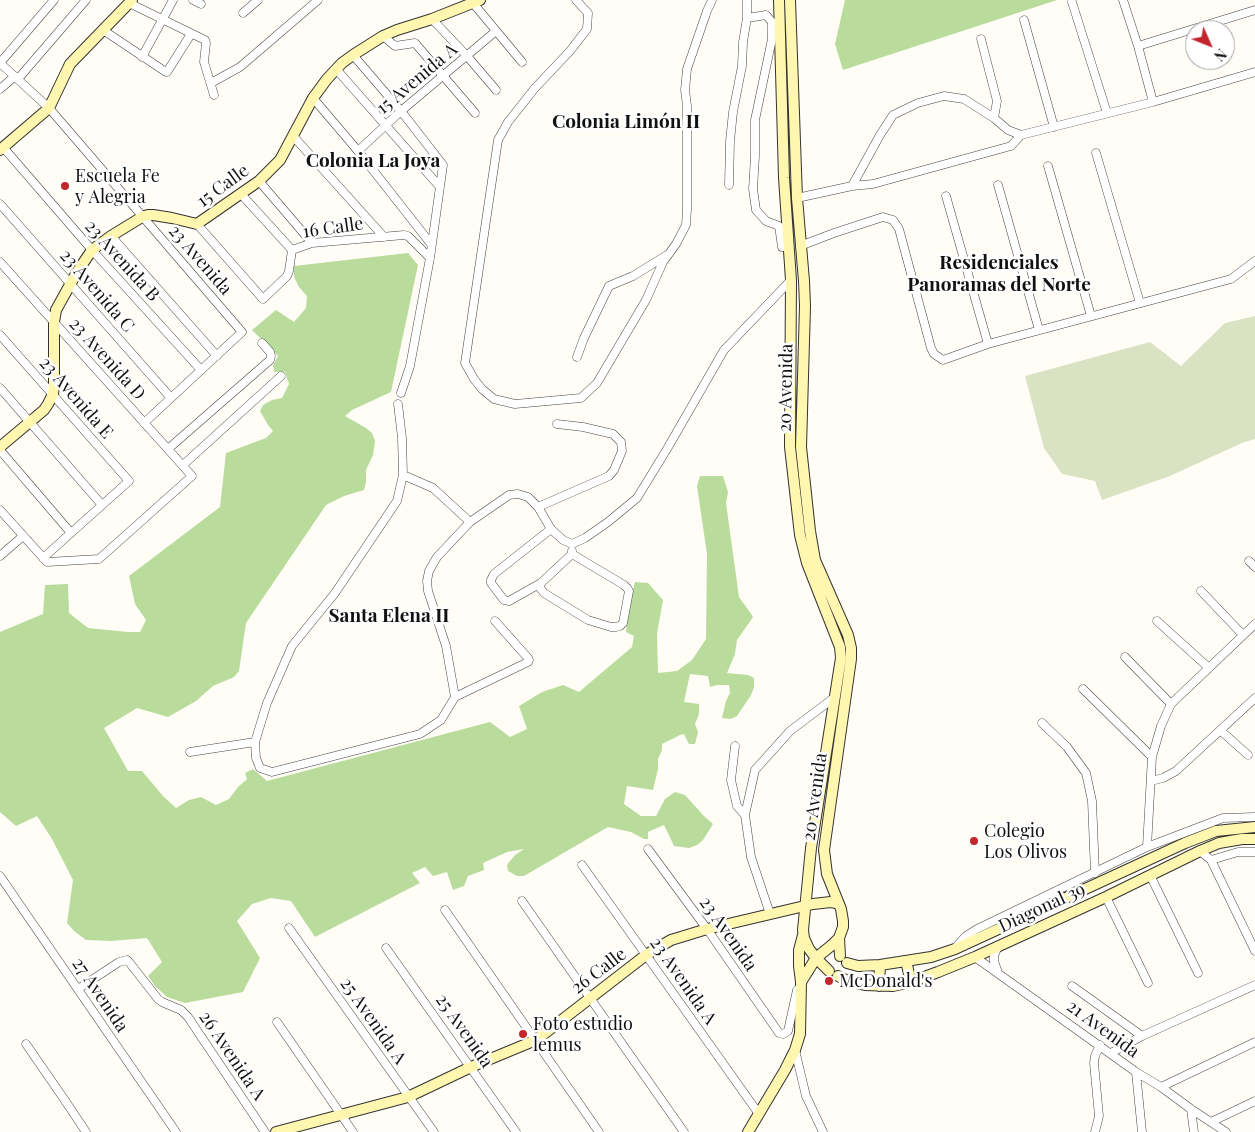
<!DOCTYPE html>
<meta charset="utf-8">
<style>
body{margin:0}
#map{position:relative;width:1255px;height:1132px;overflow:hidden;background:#fffdf5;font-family:"Playfair Display",serif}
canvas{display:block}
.north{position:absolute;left:1185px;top:20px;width:50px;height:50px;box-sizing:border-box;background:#fff;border:1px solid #a0a0a0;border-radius:50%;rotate:134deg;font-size:14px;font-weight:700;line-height:20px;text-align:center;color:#111}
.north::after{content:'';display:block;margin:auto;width:18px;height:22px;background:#c4262e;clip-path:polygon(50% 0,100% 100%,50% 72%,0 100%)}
</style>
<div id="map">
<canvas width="1255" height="1132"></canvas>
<div class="north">N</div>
</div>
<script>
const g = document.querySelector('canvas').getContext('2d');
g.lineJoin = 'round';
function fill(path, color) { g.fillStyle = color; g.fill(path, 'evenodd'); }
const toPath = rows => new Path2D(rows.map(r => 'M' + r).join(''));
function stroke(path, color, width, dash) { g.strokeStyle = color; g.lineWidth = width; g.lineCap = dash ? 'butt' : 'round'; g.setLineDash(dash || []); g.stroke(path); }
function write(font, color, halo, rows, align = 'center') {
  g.font = font + ' "Playfair Display",serif'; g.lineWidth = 5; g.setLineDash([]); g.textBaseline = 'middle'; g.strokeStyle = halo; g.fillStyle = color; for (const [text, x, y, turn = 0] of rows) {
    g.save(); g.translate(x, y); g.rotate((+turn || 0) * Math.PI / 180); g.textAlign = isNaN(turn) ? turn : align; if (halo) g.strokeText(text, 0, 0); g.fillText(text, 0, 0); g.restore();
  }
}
const forest = toPath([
 [845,0,1057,0,843,70,835,44],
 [408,253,418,265,391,392,352,410,345,416,366,428,372,433,375,441,373,455,366,470,366,482,364,490,344,496,326,505,246,623,239,671,234,677,213,686,196,701,168,717,137,708,104,728,128,771,142,771,163,796,176,808,189,800,201,797,216,805,229,799,238,787,247,779,245,773,253,769,267,781,490,722,510,737,527,729,519,706,542,692,563,685,579,692,632,647,634,636,626,632,628,609,635,582,648,583,663,600,657,634,658,673,677,671,692,660,706,639,707,554,697,486,700,476,723,476,728,492,726,503,739,597,749,611,753,617,737,640,735,654,727,673,748,675,754,678,754,687,751,695,737,716,731,719,722,718,726,701,730,693,729,685,717,685,710,687,708,676,690,674,684,702,699,704,699,714,695,724,698,732,695,744,689,744,684,734,680,735,662,744,662,750,658,759,658,769,653,790,627,786,624,804,641,816,656,816,665,799,675,792,685,795,704,816,713,824,703,840,697,845,689,848,674,846,664,825,648,832,648,839,644,839,631,832,608,827,524,876,517,876,508,871,507,865,515,855,524,849,507,852,483,863,484,870,468,876,464,886,453,890,447,872,433,876,425,867,412,873,420,883,315,937,291,901,271,898,252,904,237,921,260,958,243,992,185,1003,167,997,155,986,148,976,162,962,147,938,111,941,86,940,74,931,67,923,73,880,52,839,37,816,16,826,0,812,0,632,43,614,45,585,68,584,69,613,88,628,128,632,140,632,146,620,135,604,129,576,220,507,226,453,266,438,273,431,268,425,260,411,263,405,272,400,282,398,289,384,285,372,274,372,273,365,278,356,252,330,276,310,294,322,306,308,307,296,299,287,294,277,294,266]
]);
const cemetery = toPath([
 [1255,316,1255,439,1242,443,1170,476,1102,500,1095,481,1062,474,1044,448,1025,376,1150,342,1181,366,1225,323]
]);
const street = toPath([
 [54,0,0,63,49,108,242,332,144,423],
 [193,0,201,4],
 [576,0,588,13,587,29,570,51,535,88,508,122,498,140,465,363,474,379,482,389,494,399,515,404,581,398,597,383,646,300,663,262,676,244,686,225,687,209,687,106,685,90,687,69,707,11,712,0],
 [1123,0,1138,46,1153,102],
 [1072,2,1107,113],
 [129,3,205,40,206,43,204,62,214,95],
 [473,3,522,62],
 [243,13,258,0],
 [747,18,766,15,772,22,772,39,755,120,755,156,753,189,756,210,766,221,779,226,782,247,788,247],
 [432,19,467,56,496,90],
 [1024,20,1054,127],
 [103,30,166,72,167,72,191,34],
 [383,36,395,46,415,43,475,113],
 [981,39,997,101,994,118],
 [1138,46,1255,10],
 [353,55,401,111,443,165,430,258,410,366,401,393],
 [142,57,173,0],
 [336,69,440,187],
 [18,79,86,0],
 [211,83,240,67,318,0],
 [0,89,15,76],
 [313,98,358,151,431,244],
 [293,136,384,237],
 [3,147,92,250,201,370],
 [358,151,401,111,496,31],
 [1096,153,1140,303],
 [1048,166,1091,316],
 [259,181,312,243],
 [729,185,730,141,733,112,742,66,743,42,747,18,747,0],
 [998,185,1039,330],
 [852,186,880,135,893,115,918,103,944,96,964,99,994,118,1008,130,1021,135],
 [241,194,292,250],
 [946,196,988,344],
 [797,198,852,186,873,184,1011,146,1021,135,1153,102,1255,72],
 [0,204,171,398],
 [197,224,263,299,287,276,289,271,292,250,312,243,404,235,408,236,430,258],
 [111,236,217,356],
 [800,246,834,233,883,217,893,220,899,229,931,348,934,354,943,360,988,344,1231,279,1255,261],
 [0,262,192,476,99,559,47,562,0,510],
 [0,335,129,481,43,558],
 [577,357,584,338,609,286,633,276,667,255],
 [0,388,102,505],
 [398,404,402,438,403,475,397,501,335,593,292,646,267,703,255,742,256,758,260,768,272,772,420,734,441,720,455,697,528,662,529,660,528,658,495,621],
 [168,449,270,360,271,356,270,352,262,343],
 [0,450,71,533],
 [183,465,281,376],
 [403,475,433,488,470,522],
 [538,507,609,476,614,470,622,451,621,442,613,434,583,427,557,424],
 [551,529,494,574,491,580,491,583,504,600,509,601,541,583,572,554,572,551],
 [0,556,23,536],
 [1249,561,1255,567],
 [541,583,540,588,544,593,588,620,611,627,616,627,620,626,623,623,629,591,627,588,624,585,572,554],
 [1201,591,1243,635],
 [1157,621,1209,668],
 [1125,657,1171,704],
 [1083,689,1152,757],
 [455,697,446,646,428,591,427,581,429,571,437,557,470,522,509,495,518,494,528,497,538,507,551,529,563,540,572,544,585,538,608,522,637,498,667,449,724,350,791,280],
 [1042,723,1067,747,1086,773,1092,801,1095,873],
 [1220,730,1248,755],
 [735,746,731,780,737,806,745,815],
 [190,752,255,742],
 [1151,781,1163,778,1176,771,1255,698],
 [1147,847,1152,757,1161,726,1171,704,1255,624],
 [648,849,707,929,779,1033,783,1034,788,1031,797,990],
 [1200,851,1211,860,1255,951],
 [1211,860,1238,852,1255,852],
 [582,865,759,1114],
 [1150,875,1198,973],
 [0,876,176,1132],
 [1106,897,1148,983],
 [522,901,684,1132],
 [445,910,599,1132],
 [770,914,751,857,745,815,755,770,790,731,835,697],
 [289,928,434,1132],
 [956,947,966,936,977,929,1147,847,1223,818,1255,817],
 [386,948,516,1132],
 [975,957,1136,1072,1161,1087,1191,1109,1226,1132],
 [998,973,994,961,994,956,998,946],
 [1072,986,1142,1036],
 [78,989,119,962,127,960,129,962,158,999,162,1002,181,1010,188,1017,265,1132],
 [277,1022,353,1132],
 [26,1044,64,1099,86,1132],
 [795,1050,806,1096,823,1132],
 [1111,1053,1142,1036,1255,985],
 [1136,1072,1142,1132],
 [1161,1087,1255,1042],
 [1191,1109,1194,1132],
 [1211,1122,1255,1101],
 [1095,1132,1099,1116,1094,1063,1095,1056,1100,1045]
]);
const secondary = toPath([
 [779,0,784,178,791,280,790,447,800,535,807,563,840,647,841,658,811,848,803,930,804,938,809,949,816,958,829,971],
 [790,0,797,198,804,281,805,306,801,447,810,531,815,560,848,635,851,648,851,659,824,850,827,874,841,909,843,921,843,927,839,938,832,945,816,958,801,982],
 [0,150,49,108,70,64,132,0],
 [0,447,44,410,48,404,53,394,54,385,54,322,56,310,77,272,92,250,111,236,142,217,148,215,153,215,172,218,197,224,259,181,280,160,313,98,327,79,342,63,353,55,383,36,397,30,432,19,480,0],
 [839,938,840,956],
 [906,961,911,982],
 [847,963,858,966,880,965,931,957,955,949,1185,843,1216,831,1255,827],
 [838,976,848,981,865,985,893,986,911,982,938,972,975,957,1106,897,1200,851,1219,843,1242,839,1255,839],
 [879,986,880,965],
 [276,1132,408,1097,471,1067,536,1040,646,955,671,940,707,929,813,904,831,902,839,904],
 [748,1132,785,1070,795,1050,800,1034,801,982,799,966,799,950,803,935]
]);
const markers = [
 [65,186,5,"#c4262e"],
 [974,841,5,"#c4262e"],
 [829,981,5,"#c4262e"],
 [523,1034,5,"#c4262e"]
];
const streetNames = [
 ["15 Avenida A",417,79,-40],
 ["15 Calle",223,186,-36],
 ["16 Calle",333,228,-8],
 ["23 Avenida",200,260,49],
 ["23 Avenida B",122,261,48],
 ["23 Avenida C",97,291,49],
 ["23 Avenida D",107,359,48],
 ["20 Avenida",786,388,-89],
 ["23 Avenida E",76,398,49],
 ["20 Avenida",815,797,-82],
 ["Diagonal 39",1042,908,-25],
 ["23 Avenida",728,934,55],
 ["26 Calle",599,971,-37],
 ["23 Avenida A",683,981,55],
 ["27 Avenida",100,995,56],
 ["25 Avenida A",373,1021,55],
 ["21 Avenida",1103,1029,36],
 ["25 Avenida",464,1031,55],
 ["26 Avenida A",232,1056,56]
];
const poiNames = [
 ["Escuela Fe",75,176],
 ["y Alegria",75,197],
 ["Colegio",984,831],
 ["Los Olivos",984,852],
 ["McDonald's",839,981],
 ["Foto estudio",533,1024],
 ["lemus",533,1045]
];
const neighbourhoodNames = [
 ["Colonia Limón II",626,122],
 ["Colonia La Joya",373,161],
 ["Residenciales",999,263],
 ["Panoramas del Norte",999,285],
 ["Santa Elena II",389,616]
];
fill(forest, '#b9dc9c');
fill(cemetery, '#d9e3c4');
stroke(street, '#444', 9);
stroke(secondary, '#333', 12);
stroke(street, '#fff', 8);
stroke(secondary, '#fff6b0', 10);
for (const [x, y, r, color] of markers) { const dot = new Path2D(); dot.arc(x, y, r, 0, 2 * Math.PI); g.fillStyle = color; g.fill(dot); stroke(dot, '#fff', 2); }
write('18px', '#111', '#fff', streetNames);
write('18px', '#111', '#fff', poiNames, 'left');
write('bold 19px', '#111', '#fff', neighbourhoodNames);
</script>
